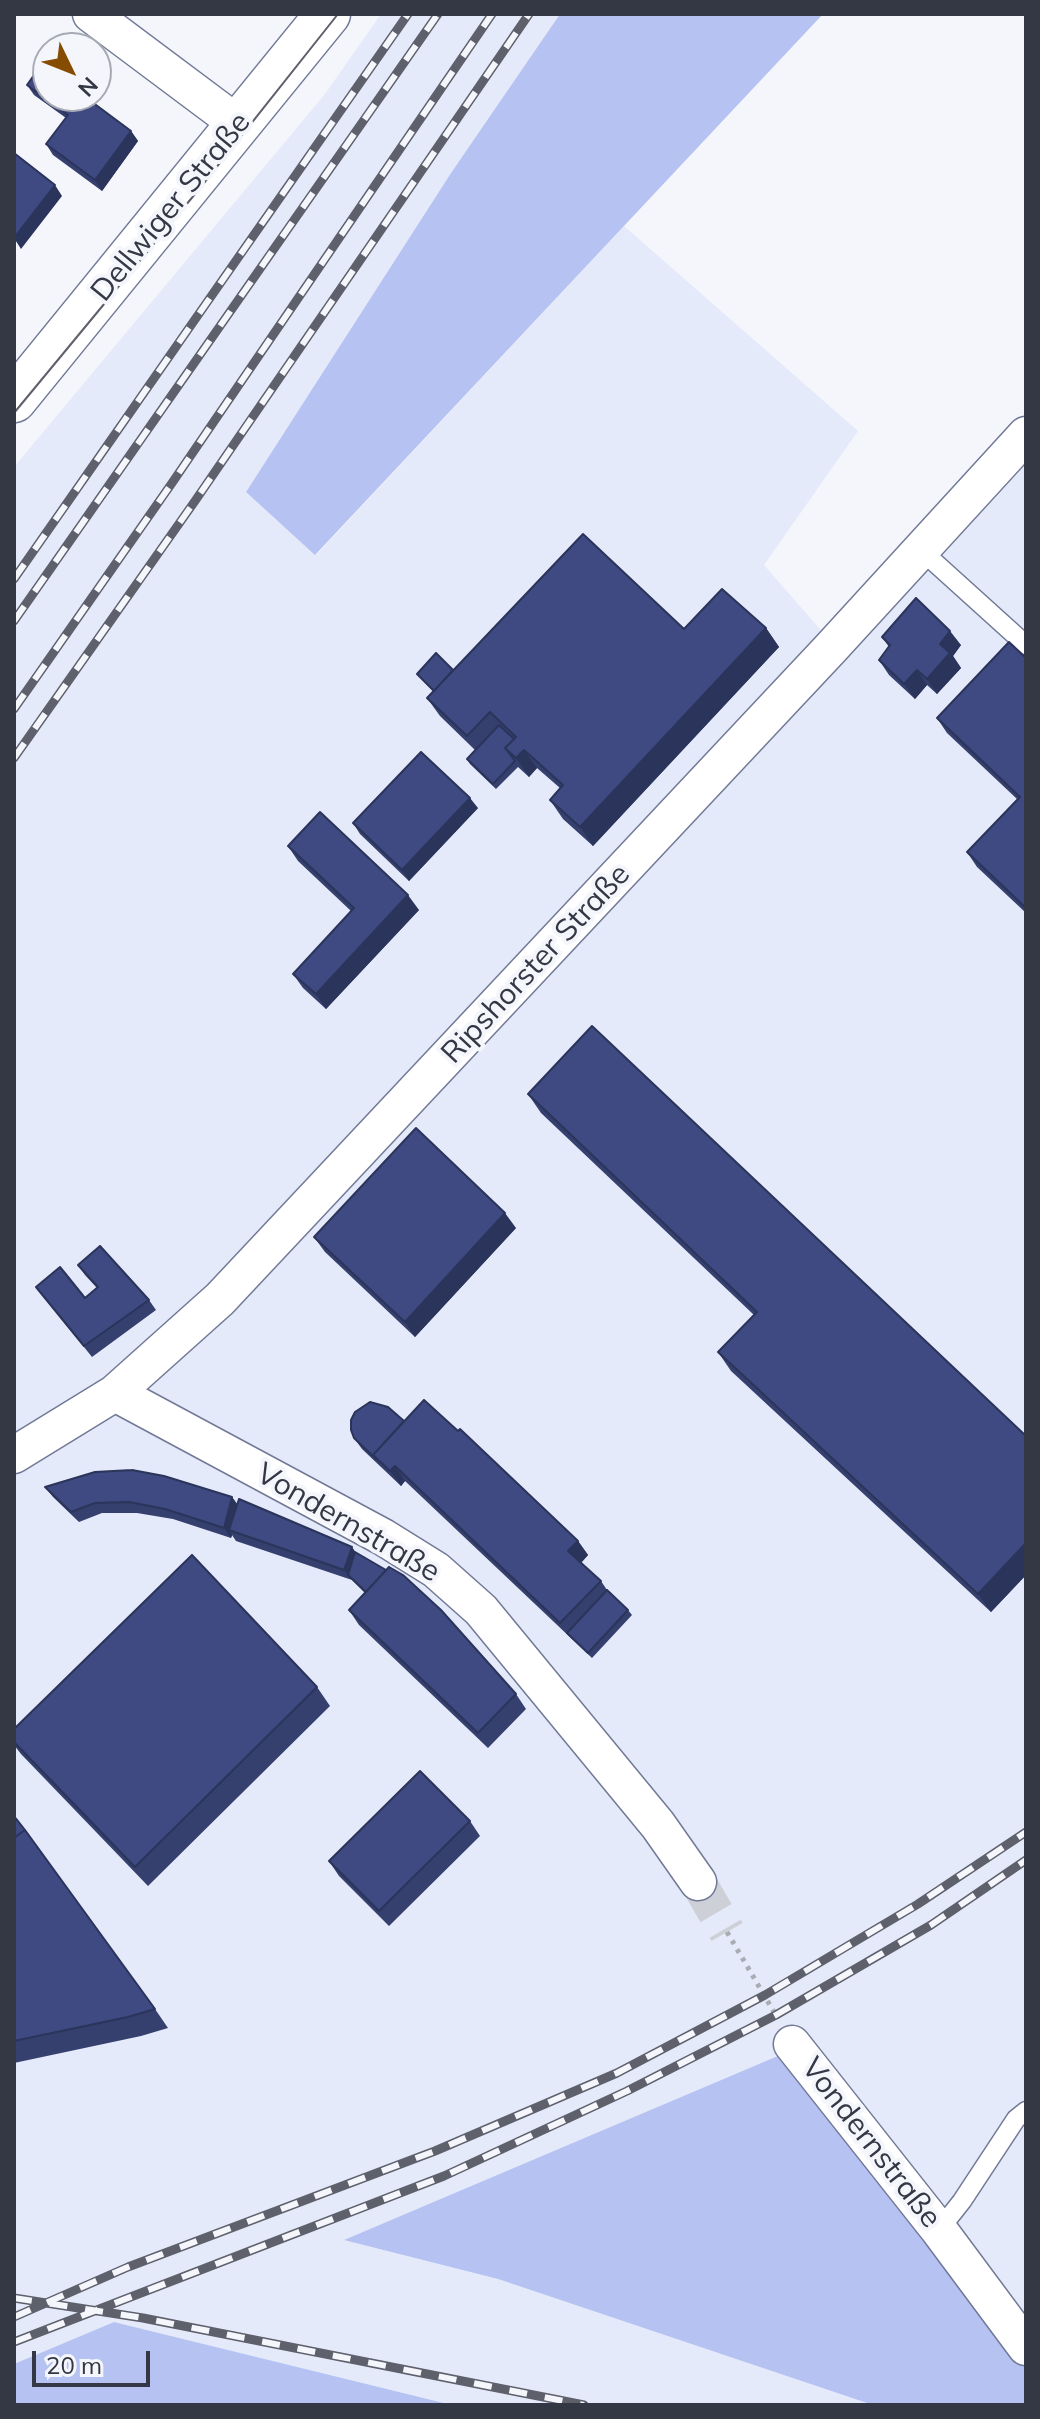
<!DOCTYPE html>
<meta charset="utf-8">
<style>
body{margin:0}
#map{position:relative;width:1040px;height:2419px;overflow:hidden;background:#f4f6fc;font-family:Mulish,sans-serif}
canvas{display:block}
.frame{position:absolute;inset:0;border:16px solid #343744;pointer-events:none}
.north{position:absolute;left:32px;top:32px;width:80px;height:80px;box-sizing:border-box;background:#f4f6fc;border:2px solid #a7aab2;border-radius:50%;rotate:133deg;font-size:22px;font-weight:700;line-height:32px;text-align:center;color:#343744}
.north::after{content:'';display:block;margin:auto;width:28px;height:36px;background:#864c01;clip-path:polygon(50% 0,100% 100%,50% 72%,0 100%)}
.scale{position:absolute;left:32px;top:2351px;width:118px;height:36px;box-sizing:border-box;border:4px solid #343744;border-top:0;padding-left:10px;font-size:24px;line-height:28px;white-space:nowrap;color:#343744;-webkit-text-stroke:6px #f4f6fc;paint-order:stroke}
</style>
<div id="map">
<canvas width="1040" height="2419"></canvas>
<div class="frame"></div>
<div class="north">N</div>
<div class="scale">20 m</div>
</div>
<script>
const g = document.querySelector('canvas').getContext('2d');
g.lineJoin = 'round';
function fill(path, color) { g.fillStyle = color; g.fill(path, 'evenodd'); }
const toPath = rows => new Path2D(rows.map(r => 'M' + r).join(''));
function stroke(path, color, width, dash) { g.strokeStyle = color; g.lineWidth = width; g.lineCap = dash ? 'butt' : 'round'; g.setLineDash(dash || []); g.stroke(path); }
function write(font, color, halo, rows, align = 'center') {
  g.font = font + ' Mulish,sans-serif'; g.lineWidth = 8; g.setLineDash([]); g.textBaseline = 'middle'; g.strokeStyle = halo; g.fillStyle = color; for (const [text, x, y, turn = 0] of rows) {
    g.save(); g.translate(x, y); g.rotate((+turn || 0) * Math.PI / 180); g.textAlign = isNaN(turn) ? turn : align; if (halo) g.strokeText(text, 0, 0); g.fillText(text, 0, 0); g.restore();
  }
}
const built = toPath([
 [381,14,560,14,451,173,246,492,316,555,624,226,858,431,764,565,827,637,1026,448,1026,2330,813,2042,345,2240,498,2279,873,2405,452,2405,114,2322,14,2364,14,467,325,94]
]);
const green = toPath([
 [560,14,823,14,315,555,246,492,451,173],
 [785,2053,1026,2366,1026,2405,873,2405,498,2279,344,2240],
 [114,2322,452,2405,14,2405,14,2364]
]);
const streetTunnel = toPath([
 [698,1882,727,1932]
]);
const path = toPath([
 [727,1932,774,2012]
]);
const lane = toPath([
 [922,551,1026,645],
 [939,2230,962,2201,1016,2119,1026,2111]
]);
const street = toPath([
 [91,14,238,124],
 [115,1393,383,1537,436,1570,481,1610,658,1825,698,1882],
 [14,1455,115,1393,220,1299,831,648,1026,435],
 [792,2044,939,2230,1026,2347]
]);
const secondary = toPath([
 [14,400,328,14]
]);
const tram = toPath([
 [14,413,200,188,338,14]
]);
const rail = toPath([
 [14,579,408,14],
 [14,621,438,14],
 [14,709,172,483,492,14],
 [14,758,195,501,529,14],
 [14,2298,143,2318,584,2405],
 [14,2317,128,2267,435,2151,617,2073,765,1995,918,1904,1026,1832],
 [14,2342,444,2176,627,2091,776,2015,931,1925,1026,1860]
]);
const wall = toPath([
 [27,85,131,131,138,141,102,191,53,155,46,144,66,118,34,95],
 [766,628,779,647,593,846,563,819,550,800,560,788,537,768,529,777,518,767,496,789,470,764,467,759,475,750,440,716,427,698,433,691,417,674,453,670,684,629],
 [882,637,961,645,953,656,961,668,937,694,927,685,915,699,889,675,879,660,889,647],
 [1026,658,1026,913,977,867,967,852,1017,799,947,733,937,718],
 [478,808,409,881,360,834,353,823],
 [288,846,419,910,326,1009,303,988,293,974,351,911,298,861],
 [528,1094,1026,1436,1026,1575,991,1612,731,1371,718,1352,754,1315,541,1113],
 [516,1228,415,1337,325,1252,314,1237],
 [78,1265,149,1300,156,1310,92,1357,36,1287,85,1298,97,1288,85,1275],
 [404,1421,578,1541,588,1555,581,1563,601,1581,607,1590,628,1610,632,1615,592,1658,405,1481,401,1486,362,1449,354,1438],
 [45,1487,232,1497,237,1504,355,1552,516,1694,526,1709,488,1748,359,1625,349,1610,365,1593,352,1580,236,1541,232,1535,231,1538,173,1519,137,1513,102,1513,79,1522,53,1497],
 [317,1687,330,1706,148,1886,21,1754,14,1745,14,1729],
 [14,1816,155,2009,168,2028,141,2036,14,2063],
 [470,1821,480,1836,389,1926,339,1876,329,1861]
]);
const shadedWall = toPath([
 [131,131,138,141,102,191,95,180],
 [55,185,62,196,21,249,14,238],
 [766,628,779,647,593,846,580,827],
 [950,631,961,645,953,656,961,668,937,694,927,679,940,644],
 [917,670,927,685,915,699,904,684],
 [524,750,537,768,529,777,516,758],
 [470,798,478,808,409,881,402,870],
 [408,895,419,910,326,1009,316,994],
 [505,1213,516,1228,415,1337,405,1322],
 [395,1466,405,1481,401,1486,390,1471],
 [232,1497,240,1508,229,1530,232,1535,231,1538,224,1528],
 [578,1541,588,1555,578,1566,568,1551],
 [1026,1543,1026,1575,991,1612,978,1594],
 [352,1547,359,1557,348,1575,344,1570]
]);
const building = toPath([
 [41,65,48,70,48,96,84,96,131,131,95,180,46,144,68,115,27,85,41,65],
 [14,153,55,185,14,238,14,153],
 [583,534,684,629,722,589,766,628,580,827,550,800,563,785,524,750,516,758,505,748,516,737,490,712,467,736,427,698,583,534],
 [916,598,950,631,940,644,950,653,927,679,917,670,904,684,879,660,890,645,882,637,916,598],
 [1009,642,1026,658,1026,908,967,852,1020,797,937,718,1009,642],
 [436,653,453,670,434,691,417,674,436,653],
 [499,725,514,739,505,748,515,761,493,784,467,759,499,725],
 [421,752,470,798,402,870,353,823,421,752],
 [320,812,408,895,316,994,293,974,354,908,288,846,320,812],
 [592,1026,1026,1436,1026,1543,978,1594,718,1352,757,1312,528,1094,592,1026],
 [416,1128,505,1213,405,1322,314,1237,416,1128],
 [100,1246,149,1300,84,1346,36,1287,60,1267,85,1298,98,1287,78,1265,100,1246],
 [424,1400,458,1431,460,1429,578,1541,568,1551,601,1581,560,1623,395,1466,390,1471,373,1455,424,1400],
 [370,1402,388,1407,404,1421,373,1455,376,1459,354,1438,351,1430,351,1420,355,1412,370,1402],
 [132,1470,164,1476,232,1497,224,1528,165,1509,129,1502,95,1503,71,1512,45,1487,95,1472,132,1470],
 [239,1499,352,1547,344,1570,229,1530,239,1499],
 [355,1552,386,1570,366,1592,348,1575,355,1552],
 [192,1555,317,1687,135,1867,14,1742,14,1729,192,1555],
 [389,1567,403,1575,441,1610,516,1694,478,1733,349,1610,389,1567],
 [607,1590,628,1610,588,1653,567,1633,607,1590],
 [420,1771,470,1821,379,1911,329,1861,420,1771],
 [14,1816,25,1830,14,1838,14,1816],
 [25,1830,155,2009,128,2017,14,2041,14,1838,25,1830]
]);
const streetNames = [
 ["Dellwiger Straße",171,207,-51],
 ["Ripshorster Straße",536,964,-47],
 ["Vondernstraße",348,1523,30],
 ["Vondernstraße",871,2143,52]
];
fill(built, '#e5eafa');
fill(green, '#b5c2f2');
stroke(streetTunnel, '#ced0d7', 36, [36, 18]);
stroke(lane, '#717996', 21);
stroke(street, '#717996', 39);
stroke(secondary, '#717996', 47);
stroke(path, '#a9acb4', 5, [4, 6]);
stroke(lane, '#fff', 18);
stroke(street, '#fff', 36);
stroke(secondary, '#fff', 44);
stroke(tram, '#5e606c', 2);
stroke(rail, '#5e606c', 9);
stroke(rail, '#f4f6fc', 6, [18]);
fill(wall, '#35406f');
fill(shadedWall, '#2b345a');
fill(building, '#3e4a81');
stroke(building, '#2b345a', 2);
write('30px', '#343744', '#f4f6fc', streetNames);
</script>
